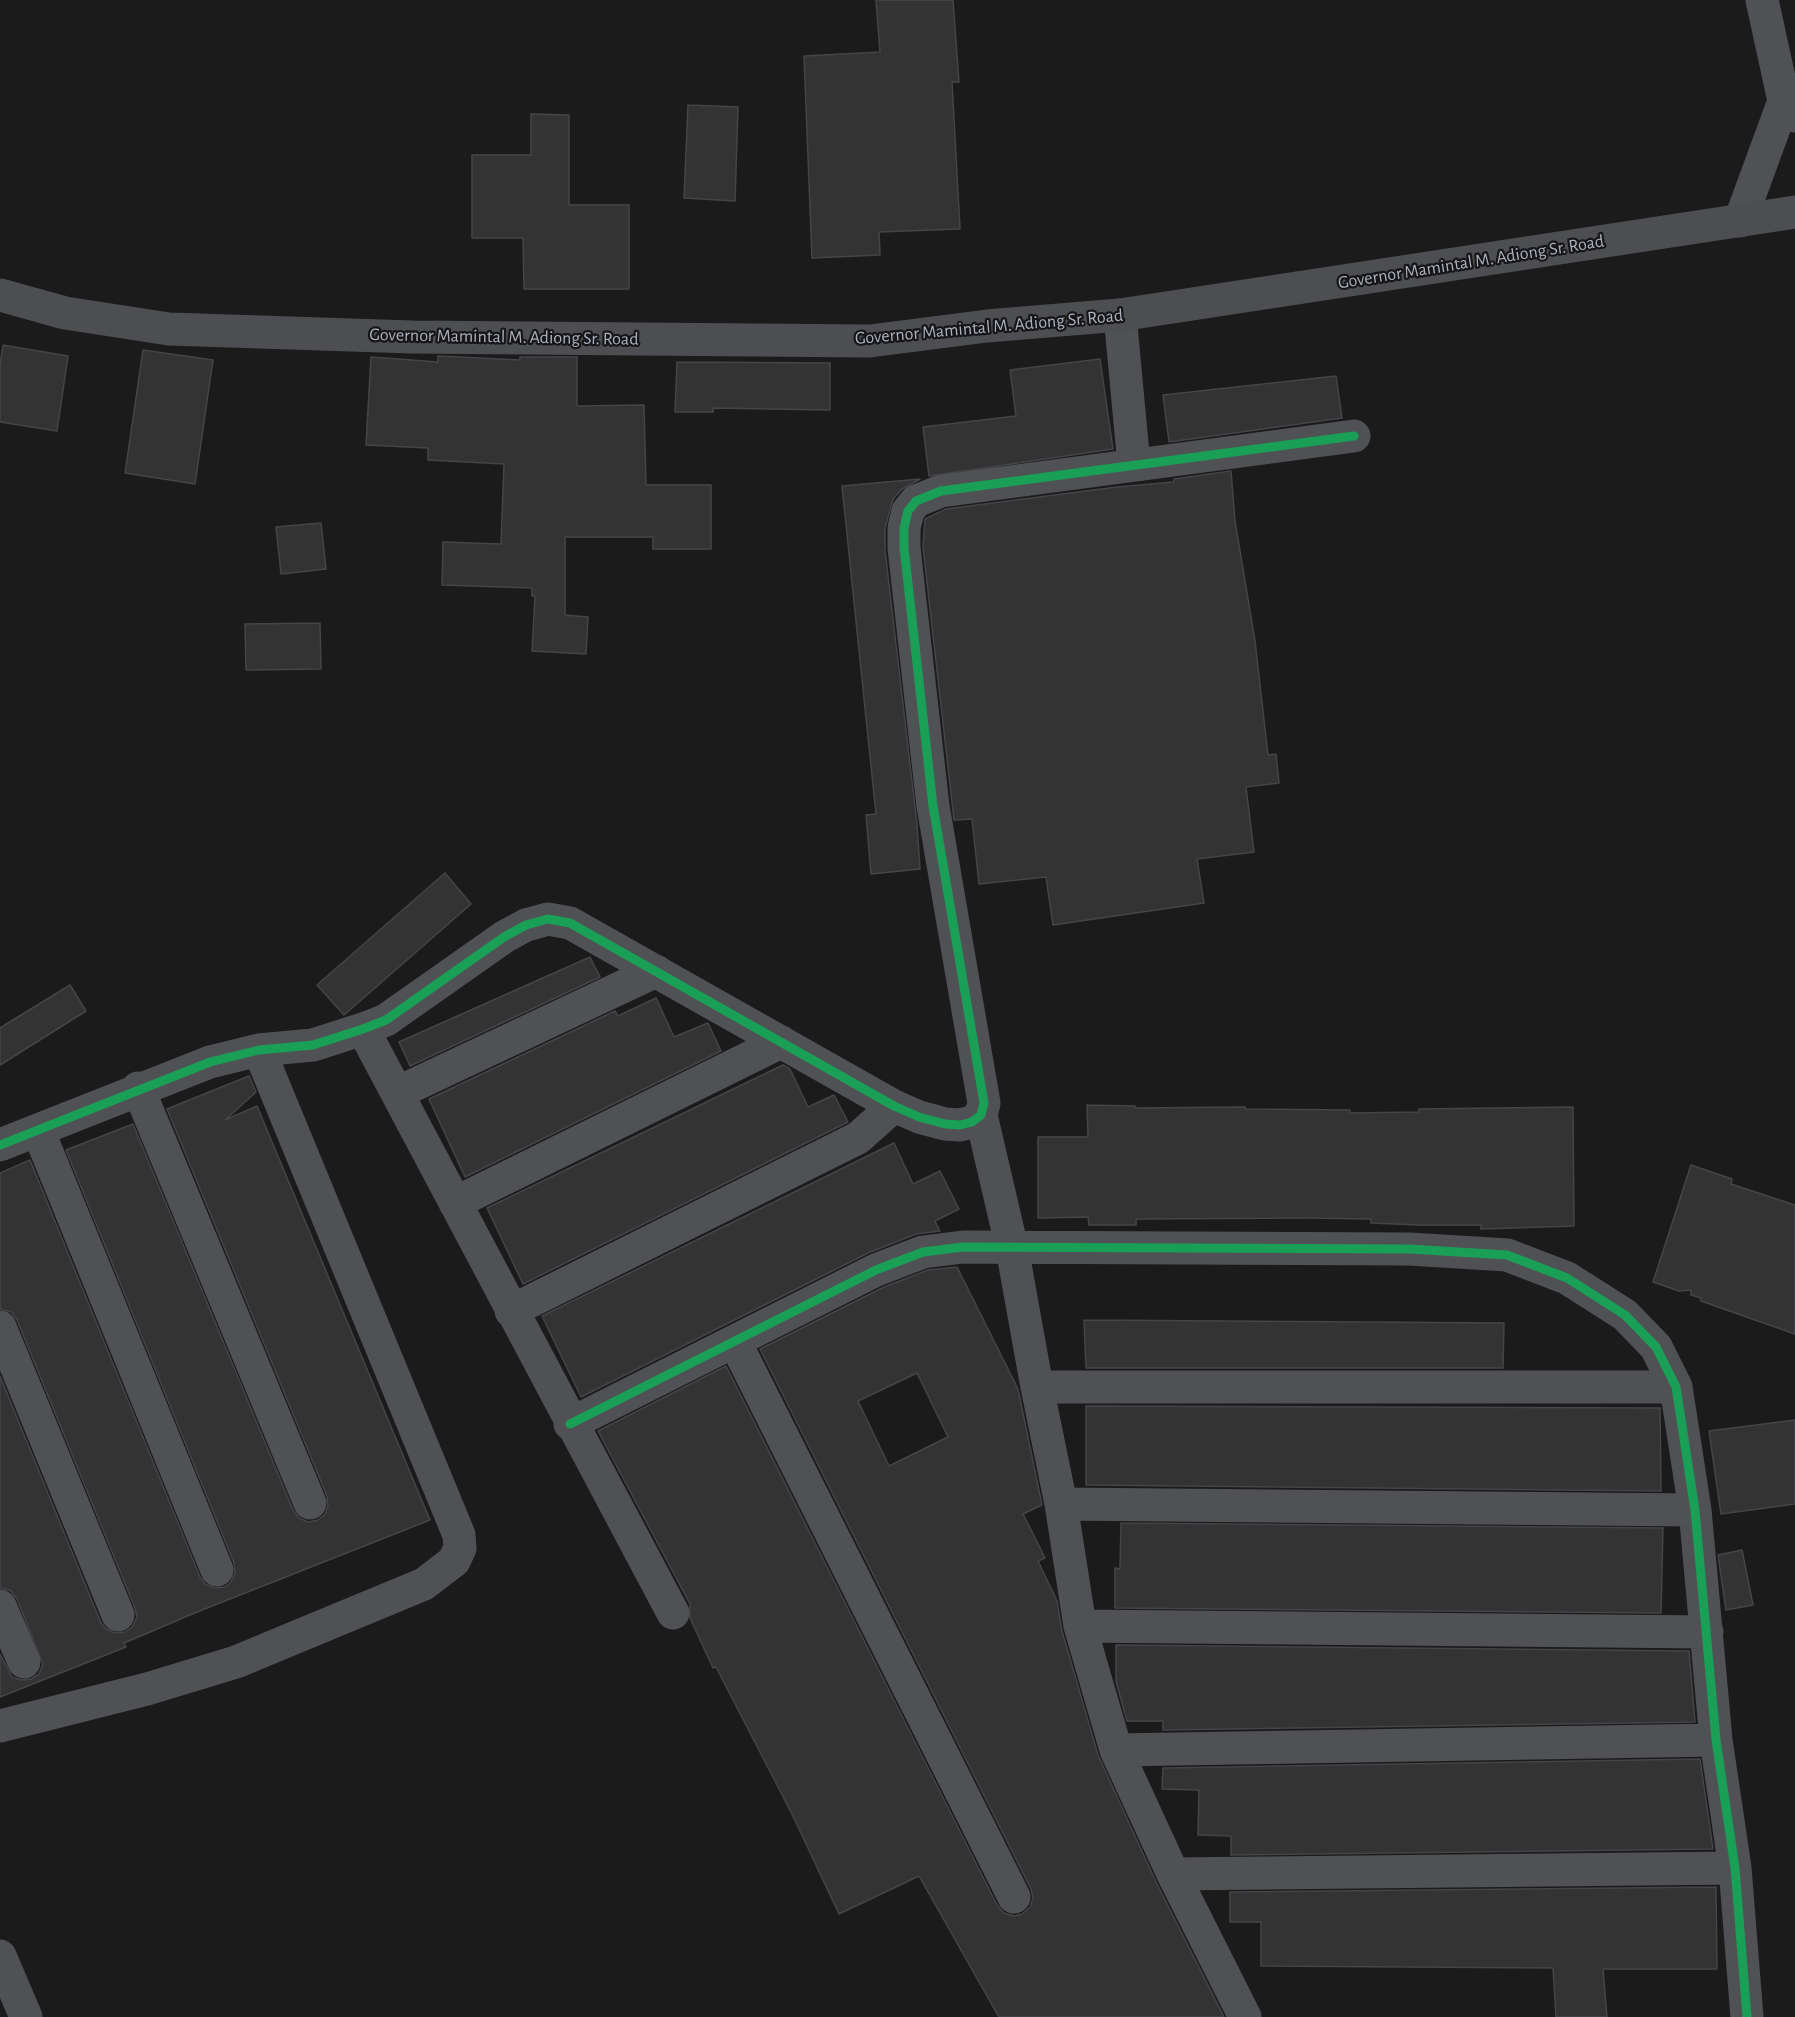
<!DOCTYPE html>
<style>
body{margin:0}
canvas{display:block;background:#1b1b1c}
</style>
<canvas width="1795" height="2017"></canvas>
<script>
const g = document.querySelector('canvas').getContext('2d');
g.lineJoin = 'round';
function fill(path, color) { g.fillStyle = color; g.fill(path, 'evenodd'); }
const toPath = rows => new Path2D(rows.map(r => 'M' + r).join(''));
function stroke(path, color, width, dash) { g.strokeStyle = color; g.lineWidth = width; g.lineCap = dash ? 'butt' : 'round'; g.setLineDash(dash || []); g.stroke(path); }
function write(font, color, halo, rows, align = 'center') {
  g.font = font + ' "Alegreya Sans",sans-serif'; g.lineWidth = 4.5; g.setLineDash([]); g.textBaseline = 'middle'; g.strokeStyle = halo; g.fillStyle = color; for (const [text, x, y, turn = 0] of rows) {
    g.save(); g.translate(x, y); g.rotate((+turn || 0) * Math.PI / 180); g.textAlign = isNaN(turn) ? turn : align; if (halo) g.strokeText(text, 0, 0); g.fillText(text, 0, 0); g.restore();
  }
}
const building = toPath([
 [876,0,953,0,959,82,952,82,960,229,879,232,880,255,812,258,804,56,880,52,876,0],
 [688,105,738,107,735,201,684,198,688,105],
 [531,114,569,115,569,205,629,205,629,289,524,289,523,238,472,238,472,155,531,155,531,114],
 [3,345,68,356,57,431,0,422,0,365,3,345],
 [143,350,213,360,195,484,125,473,143,350],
 [438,356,520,360,520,357,577,357,577,406,644,405,646,485,711,485,711,549,653,549,653,537,565,537,565,615,588,617,586,654,532,651,535,596,532,596,532,588,442,585,443,542,501,544,504,464,428,460,428,448,366,445,371,357,438,362,438,356],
 [1100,359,1113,449,929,476,923,427,1016,416,1010,370,1100,359],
 [677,362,830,363,830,410,713,408,713,412,675,412,677,362],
 [1336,376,1342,418,1169,442,1163,395,1336,376],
 [1231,471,1235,521,1255,641,1268,755,1276,754,1279,783,1246,787,1254,852,1197,859,1204,903,1053,925,1046,877,979,884,972,819,954,820,923,547,925,519,946,509,1117,487,1174,482,1174,479,1231,471],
 [920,479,902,489,893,499,885,528,885,550,917,824,920,869,871,874,866,815,876,814,842,486,920,479],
 [321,523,326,569,281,574,276,527,321,523],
 [320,623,321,669,246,670,245,624,320,623],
 [445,873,471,904,344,1015,317,985,445,873],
 [590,957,600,977,410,1066,399,1042,590,957],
 [70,985,86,1011,0,1065,0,1028,70,985],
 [656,998,674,1037,708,1023,721,1051,465,1177,429,1099,615,1011,618,1016,656,998],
 [783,1065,790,1069,808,1107,834,1095,848,1122,523,1284,487,1208,783,1065],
 [249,1076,256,1092,225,1120,257,1106,430,1520,197,1612,124,1643,126,1647,0,1697,0,1654,12,1677,21,1680,31,1679,39,1674,43,1664,17,1599,11,1591,0,1588,0,1376,101,1623,106,1629,115,1633,125,1632,132,1627,137,1617,135,1608,17,1320,11,1312,0,1309,0,1173,30,1160,200,1577,205,1584,214,1588,225,1587,231,1582,235,1573,234,1563,66,1150,133,1124,293,1510,299,1518,308,1522,318,1520,325,1514,328,1506,327,1496,167,1109,249,1076],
 [1087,1105,1135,1106,1135,1108,1245,1107,1245,1109,1350,1110,1350,1113,1419,1112,1419,1109,1573,1107,1574,1226,1481,1229,1481,1225,1419,1225,1371,1223,1371,1219,1308,1218,1136,1219,1136,1225,1089,1225,1088,1217,1038,1218,1038,1137,1088,1137,1087,1105],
 [894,1143,913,1184,940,1171,959,1209,935,1221,940,1231,916,1234,868,1253,581,1397,542,1316,894,1143],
 [1691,1165,1732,1179,1731,1184,1795,1205,1795,1334,1701,1301,1701,1298,1691,1295,1691,1290,1679,1291,1653,1282,1691,1165],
 [957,1267,1018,1389,1042,1505,1023,1514,1045,1558,1038,1561,1057,1601,1062,1631,1098,1755,1156,1882,1224,2017,999,2017,919,1876,839,1914,792,1814,716,1667,713,1668,690,1618,690,1604,598,1431,726,1366,997,1905,1004,1913,1014,1916,1022,1914,1030,1907,1033,1898,1031,1889,760,1349,884,1287,928,1270,957,1267],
 [917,1373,948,1437,889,1466,858,1401,917,1373],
 [1084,1320,1504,1323,1503,1368,1086,1368,1084,1320],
 [1086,1406,1660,1408,1661,1491,1086,1485,1086,1406],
 [1795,1420,1795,1504,1721,1514,1709,1431,1795,1420],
 [1121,1523,1663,1528,1661,1613,1115,1608,1115,1568,1120,1569,1121,1523],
 [1742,1550,1753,1605,1726,1610,1718,1555,1742,1550],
 [1116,1645,1689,1651,1695,1722,1163,1730,1163,1721,1127,1721,1116,1681,1116,1645],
 [1700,1759,1713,1849,1231,1855,1231,1836,1198,1835,1199,1790,1162,1789,1163,1768,1700,1759],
 [1716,1887,1717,1969,1603,1969,1607,2017,1556,2017,1553,1968,1261,1966,1261,1922,1230,1922,1230,1892,1716,1887]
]);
const minor = toPath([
 [1762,0,1784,101,1795,116],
 [1740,221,1784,101],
 [1120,315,1134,465],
 [363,1029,673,1613],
 [138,1088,310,1503],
 [397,1093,656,971],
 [981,1115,1012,1248,1037,1387,1061,1504,1080,1626,1116,1750,1173,1874,1245,2017],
 [38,1130,217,1570],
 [0,1145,210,1062,259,1050,313,1045,363,1029,386,1020,504,937,526,925,548,919,570,923,894,1106,919,1117,945,1124,960,1125,972,1122,981,1115,984,1103,933,806,904,548,904,528,908,511,916,501,941,491,1354,436],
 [455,1203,781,1042],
 [511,1311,858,1138,894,1106],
 [0,1327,118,1615],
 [735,1342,1014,1897],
 [1037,1387,1676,1387],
 [570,1424,876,1270,923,1252,963,1247,1409,1249,1507,1255,1567,1278,1625,1315,1656,1347,1676,1387,1695,1510,1716,1740,1735,1868,1747,2017],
 [1061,1504,1695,1510],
 [0,1606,24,1662],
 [1080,1626,1707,1632],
 [0,1726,147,1689,236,1662,424,1584,454,1561,460,1548,459,1535,259,1050],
 [1116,1750,1716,1740],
 [1173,1874,1735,1868],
 [0,1956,26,2017]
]);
const major = toPath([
 [0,295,65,313,169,329,412,337,870,341,987,326,1120,315,1795,212]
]);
const cycleway = toPath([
 [0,1145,210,1062,259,1050,313,1045,363,1029,386,1020,504,937,526,925,548,919,570,923,894,1106,919,1117,945,1124,960,1125,972,1122,981,1115,984,1103,933,806,904,548,904,528,908,511,916,501,941,491,1354,436],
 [570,1424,876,1270,923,1252,963,1247,1409,1249,1507,1255,1567,1278,1625,1315,1656,1347,1676,1387,1695,1510,1716,1740,1735,1868,1747,2017]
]);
const streetNames = [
 ["Governor Mamintal M. Adiong Sr. Road",1471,262,-9],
 ["Governor Mamintal M. Adiong Sr. Road",989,327,-5],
 ["Governor Mamintal M. Adiong Sr. Road",504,337,1]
];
fill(building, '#333334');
stroke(building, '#444548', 1.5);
stroke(minor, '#505155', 33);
stroke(major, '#4d4e51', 33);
stroke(cycleway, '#1a9f57', 9);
write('18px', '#acb1bd', '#161518', streetNames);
</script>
